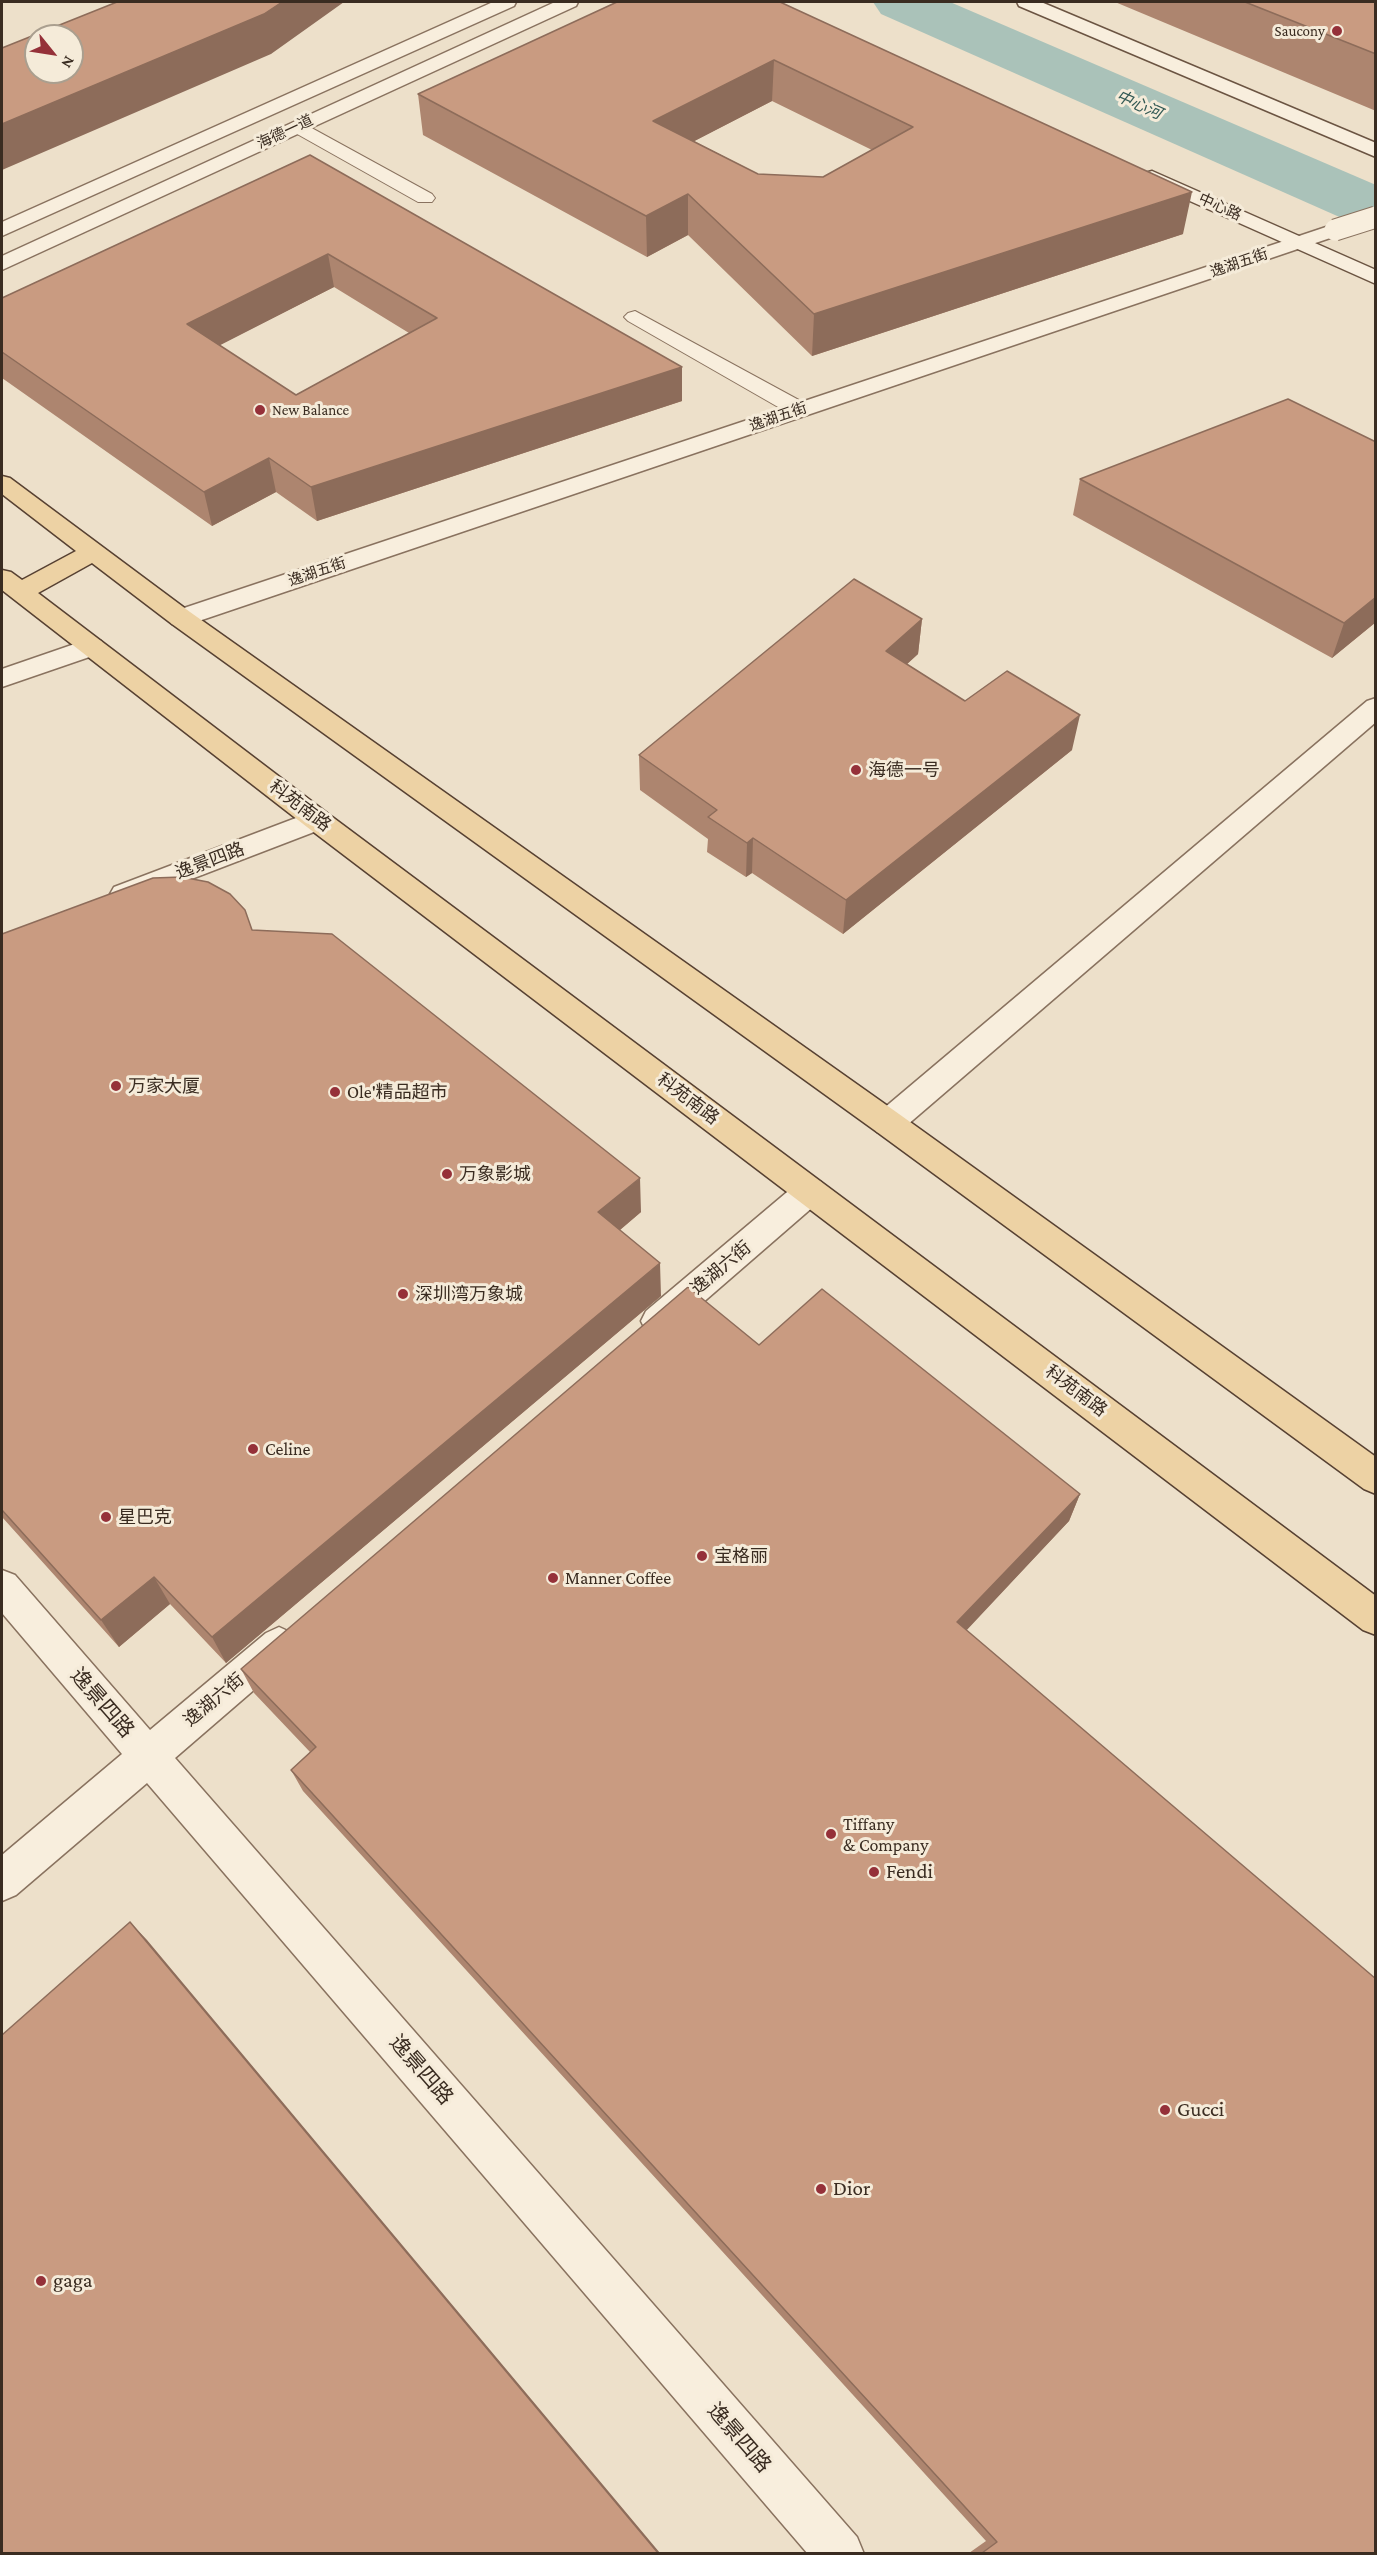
<!DOCTYPE html>
<meta charset="utf-8">
<style>
body{margin:0}
#map{position:relative;width:1377px;height:2555px;overflow:hidden;background:#ede0ca;font-family:"Crimson Pro",serif}
canvas{display:block}
.frame{position:absolute;inset:0;border:3px solid #3a2c21;pointer-events:none}
.north{position:absolute;left:24px;top:24px;width:60px;height:60px;box-sizing:border-box;background:#f5ebd9;border:2px solid #aa9f8f;border-radius:50%;rotate:120deg;font-size:16px;font-weight:700;line-height:24px;text-align:center;color:#3a2c21}
.north::after{content:'';display:block;margin:auto;width:21px;height:27px;background:#953139;clip-path:polygon(50% 0,100% 100%,50% 72%,0 100%)}
</style>
<div id="map">
<canvas width="1377" height="2555"></canvas>
<div class="frame"></div>
<div class="north">N</div>
</div>
<script>
const g = document.querySelector('canvas').getContext('2d');
g.lineJoin = 'round';
const toPath = rows => new Path2D(rows.map(r => 'M' + r).join(''));
function fill(path, color) { g.fillStyle = color; g.fill(path, 'evenodd'); }
function stroke(path, color, width, dash) { g.strokeStyle = color; g.lineWidth = width; g.lineCap = dash ? 'butt' : 'round'; g.setLineDash(dash || []); g.stroke(path); }
function write(font, color, halo, rows, align = 'center') {
  g.font = font + ' "Crimson Pro","Noto Sans SC",serif'; g.lineWidth = 6; g.setLineDash([]); g.textBaseline = 'middle'; g.strokeStyle = halo; g.fillStyle = color; for (const [text, x, y, turn = 0] of rows) {
    g.save(); g.translate(x, y); g.rotate((+turn || 0) * Math.PI / 180); g.textAlign = isNaN(turn) ? turn : align; if (halo) g.strokeText(text, 0, 0); g.fillText(text, 0, 0); g.restore();
  }
}
const river = toPath([
 [873,2,950,2,1376,185,1376,229,1353,223,881,14,873,2]
]);
const service = toPath([
 [297,120,432,194,435,198,432,202,418,202,290,130,287,126,297,120],
 [635,311,808,405,811,410,808,415,800,417,792,415,628,321,624,317,628,313,635,311]
]);
const pedestrian = toPath([
 [92,638,101,641,105,647,101,653,2,687,2,669,92,638]
]);
const minor = toPath([
 [1335,224,1342,226,1346,230,1342,234,190,624,181,626,172,624,168,618,172,612,1335,224],
 [1376,698,1376,722,899,1132,888,1135,877,1132,872,1123,877,1114,1367,701,1376,698],
 [317,810,327,813,331,820,327,827,134,901,124,904,114,901,110,894,114,887,317,810],
 [810,1178,821,1182,826,1191,821,1200,670,1331,658,1335,646,1331,641,1321,646,1311,799,1182,810,1178],
 [2,1570,15,1575,150,1730,266,1633,279,1627,292,1633,298,1645,292,1657,175,1758,857,2537,864,2554,808,2554,147,1783,16,1895,2,1901,2,1855,122,1754,2,1613,2,1570]
]);
const tertiary = toPath([
 [493,2,516,2,514,6,2,236,2,222,493,2],
 [555,2,578,2,576,6,2,270,2,256,555,2]
]);
const secondary = toPath([
 [1017,2,1041,2,1376,143,1376,157,1019,6,1017,2],
 [1152,171,1376,270,1376,284,1145,181,1142,177,1145,173,1152,171]
]);
const primary = toPath([
 [2,476,10,478,190,612,899,1114,1376,1457,1376,1494,1364,1489,877,1132,172,624,92,563,38,593,327,813,1376,1596,1376,1635,1363,1630,307,827,2,590,2,570,11,572,22,580,76,551,2,494,2,476]
]);
const minorBridge = toPath([
 [1335,230,1376,217]
]);
const wall = toPath([
 [780,2,1183,234,812,356,688,235,647,257,423,135,418,94],
 [772,101,872,150,823,177,758,174,694,141],
 [1115,2,1376,2,1376,111],
 [310,155,682,367,682,401,317,521,276,492,212,526,2,378,2,298],
 [334,287,409,333,296,395,219,345],
 [1376,442,1376,622,1332,658,1073,515,1080,479],
 [922,619,918,654,907,664,965,701,1072,750,843,934,752,873,746,877,707,852,708,839,640,790,639,755],
 [252,930,641,1212,620,1230,661,1296,226,1663,170,1604,119,1647,2,1517,2,934],
 [759,1345,1080,1494,1069,1521,966,1630,1376,2553,969,2553,986,2541,303,1791,291,1770,310,1752,254,1693,241,1669]
]);
const shadedWall = toPath([
 [282,2,344,2,271,54,2,170,2,124],
 [774,60,772,101,654,162,653,121],
 [1192,192,1183,234,812,356,814,314],
 [688,194,688,235,647,257,646,216],
 [328,254,334,287,195,358,187,324],
 [682,367,682,401,317,521,311,487],
 [269,458,276,492,212,526,204,492],
 [1376,597,1376,622,1332,658,1344,623],
 [922,619,918,654,882,687,886,651],
 [1080,715,1072,750,843,934,846,900],
 [753,838,752,873,746,877,747,843],
 [640,1178,641,1212,601,1246,598,1212],
 [660,1263,661,1296,226,1663,212,1637],
 [1080,1494,1069,1521,950,1648,957,1622],
 [154,1577,170,1604,119,1647,101,1620],
 [130,1922,147,1940,660,2553,658,2553]
]);
const building = toPath([
 [117,2,282,2,264,14,2,124,2,48,117,2],
 [36,36,72,36,72,72,36,72,36,36],
 [617,2,780,2,1192,192,814,314,688,194,646,216,418,94,617,2],
 [774,60,913,127,823,177,758,174,653,121,774,60],
 [1245,2,1376,2,1376,54,1245,2],
 [310,155,682,367,311,487,269,458,204,492,2,352,2,298,310,155],
 [328,254,437,318,296,395,187,324,328,254],
 [1288,399,1376,442,1376,597,1344,623,1080,479,1288,399],
 [854,579,922,619,886,651,965,701,1007,671,1080,715,846,900,753,838,747,843,708,817,717,810,639,755,854,579],
 [182,877,208,882,230,894,245,910,252,930,332,934,640,1178,598,1212,660,1263,212,1637,154,1577,101,1620,2,1510,2,934,153,878,182,877],
 [688,1287,759,1345,822,1289,1080,1494,957,1622,1376,1979,1376,2553,982,2553,997,2542,291,1770,316,1747,241,1669,688,1287],
 [130,1922,658,2553,2,2553,2,2035,130,1922]
]);
const markers = [
 [1337,31,6,"#953139"],
 [260,410,6,"#953139"],
 [856,770,6,"#953139"],
 [116,1086,6,"#953139"],
 [335,1092,6,"#953139"],
 [447,1174,6,"#953139"],
 [403,1294,6,"#953139"],
 [253,1449,6,"#953139"],
 [106,1517,6,"#953139"],
 [702,1556,6,"#953139"],
 [553,1578,6,"#953139"],
 [831,1834,6,"#953139"],
 [874,1872,6,"#953139"],
 [1165,2110,6,"#953139"],
 [821,2189,6,"#953139"],
 [41,2281,6,"#953139"]
];
const farPoinames = [
 ["Saucony",1325,31],
 ["New Balance",272,410,"left"]
];
const farStreetnames = [
 ["海德一道",285,132,-25],
 ["中心路",1220,207,24],
 ["逸湖五街",1239,263,-19],
 ["逸湖五街",778,417,-19],
 ["逸湖五街",317,572,-19]
];
const farWaternames = [
 ["中心河",1139,105,24]
];
const poiNames = [
 ["海德一号",868,770],
 ["万家大厦",128,1086],
 ["Ole'精品超市",347,1092],
 ["万象影城",459,1174],
 ["深圳湾万象城",415,1294],
 ["Celine",265,1449],
 ["星巴克",118,1517],
 ["宝格丽",714,1556],
 ["Manner Coffee",565,1578],
 ["Tiffany",843,1824],
 ["& Company",843,1845]
];
const streetNames = [
 ["科苑南路",300,806,37],
 ["逸景四路",210,861,-21],
 ["科苑南路",688,1099,37],
 ["逸湖六街",721,1268,-40],
 ["科苑南路",1076,1391,37],
 ["逸湖六街",214,1700,-40]
];
const nearStreetnames = [
 ["逸景四路",102,1703,49],
 ["逸景四路",421,2070,49],
 ["逸景四路",739,2438,49]
];
const nearPoinames = [
 ["Fendi",886,1872],
 ["Gucci",1177,2110],
 ["Dior",833,2189],
 ["gaga",53,2281]
];
fill(river, '#aac2b9');
stroke(service, '#89725f', 2);
stroke(pedestrian, '#89725f', 3);
stroke(minor, '#89725f', 3);
stroke(tertiary, '#89725f', 3);
stroke(secondary, '#6b5442', 3);
stroke(primary, '#574132', 3);
fill(service, '#f8eedd');
fill(pedestrian, '#f8eedd');
fill(minor, '#f8eedd');
fill(tertiary, '#f8eedd');
fill(secondary, '#f8eedd');
fill(primary, '#edd2a4');
stroke(minorBridge, '#89725f', 23, []);
stroke(minorBridge, '#f8eedd', 21);
fill(wall, '#ad856f');
fill(shadedWall, '#8d6c5a');
fill(building, '#c99b81');
stroke(building, '#8d6c5a', 1.5);
for (const [x, y, r, color] of markers) { const dot = new Path2D(); dot.arc(x, y, r, 0, 2 * Math.PI); g.fillStyle = color; g.fill(dot); stroke(dot, '#f5ebd9', 2); }
write('15px', '#3a2c21', '#f5ebd9', farPoinames, 'right');
write('15px', '#3a2c21', '#f5ebd9', farStreetnames);
write('italic 16px', '#325954', '#f5ebd9', farWaternames);
write('18px', '#3a2c21', '#f5ebd9', poiNames, 'left');
write('18px', '#3a2c21', '#f5ebd9', streetNames);
write('21px', '#3a2c21', '#f5ebd9', nearStreetnames);
write('21px', '#3a2c21', '#f5ebd9', nearPoinames, 'left');
</script>
